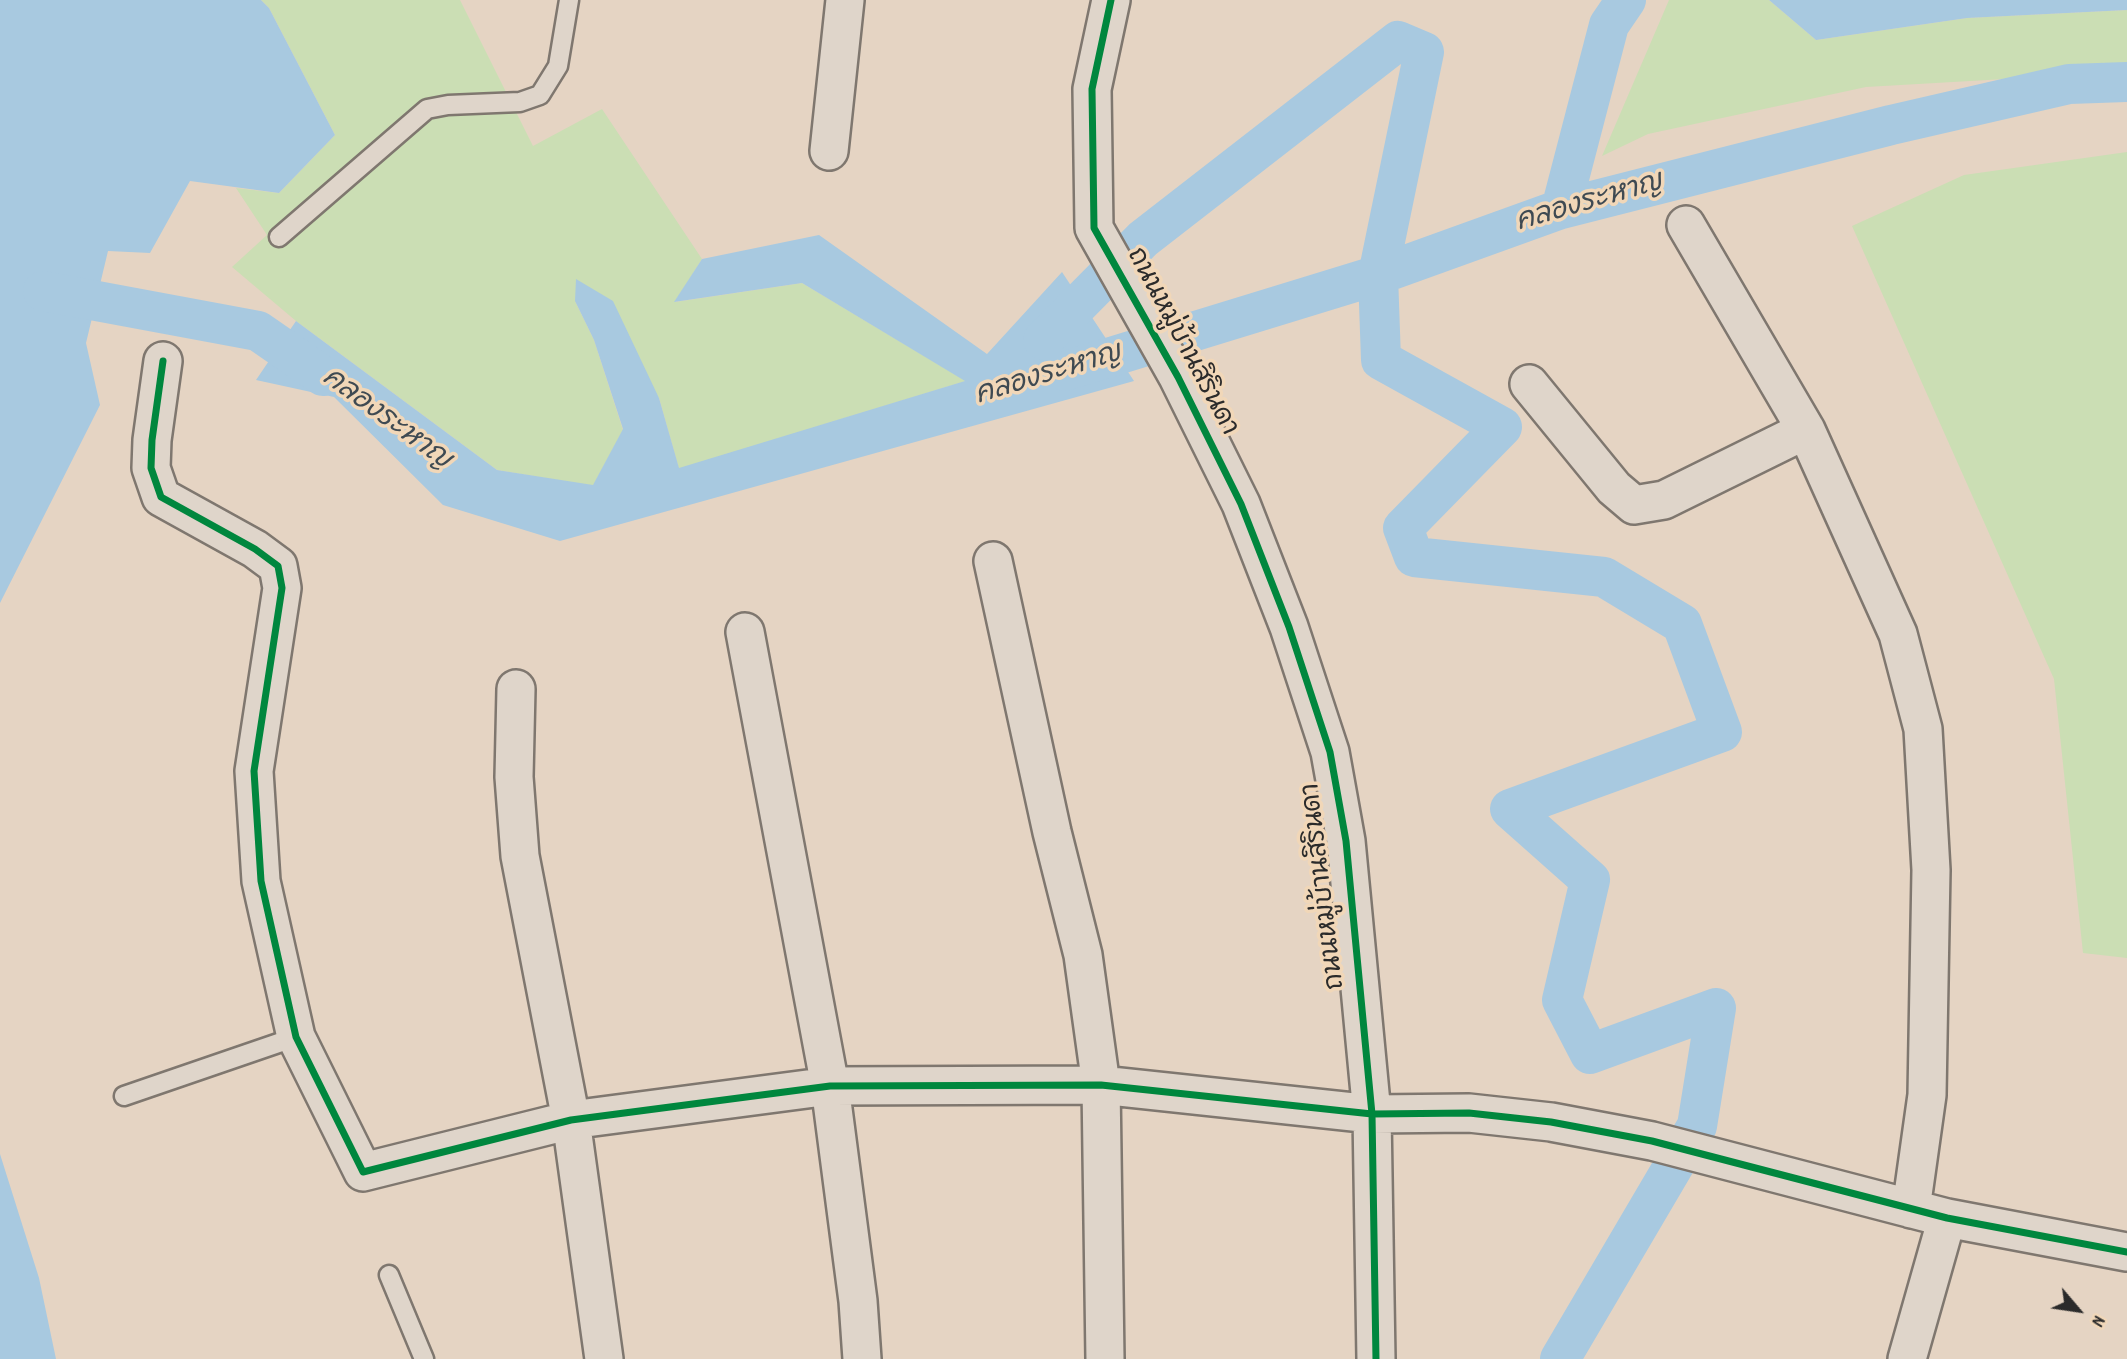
<!DOCTYPE html>
<meta charset="utf-8">
<style>
body{margin:0}
#map{position:relative;width:2127px;height:1359px;overflow:hidden;background:#e5d4c3;font-family:Dekko,sans-serif}
canvas{display:block}
.north{position:absolute;left:2043px;top:1275px;width:70px;height:70px;-webkit-text-stroke:5px #f1d7b8;paint-order:stroke;rotate:119deg;font-size:19px;font-weight:700;line-height:28px;text-align:center;color:#2b2b2b}
.north::after{content:'';display:block;margin:auto;width:24px;height:32px;background:#2b2b2b;clip-path:polygon(50% 0,100% 100%,50% 72%,0 100%)}
</style>
<div id="map">
<canvas width="2127" height="1359"></canvas>
<div class="north">N</div>
</div>
<script>
const g = document.querySelector('canvas').getContext('2d');
g.lineJoin = 'round';
function fill(path, color) { g.fillStyle = color; g.fill(path, 'evenodd'); }
const toPath = rows => new Path2D(rows.map(r => 'M' + r).join(''));
function stroke(path, color, width, dash) { g.strokeStyle = color; g.lineWidth = width; g.lineCap = dash ? 'butt' : 'round'; g.setLineDash(dash || []); g.stroke(path); }
function write(font, color, halo, rows, align = 'center') {
  g.font = font + ' Dekko,"Playpen Sans Thai",sans-serif'; g.lineWidth = 7; g.setLineDash([]); g.textBaseline = 'middle'; g.strokeStyle = halo; g.fillStyle = color; for (const [text, x, y, turn = 0] of rows) {
    g.save(); g.translate(x, y); g.rotate((+turn || 0) * Math.PI / 180); g.textAlign = isNaN(turn) ? turn : align; if (halo) g.strokeText(text, 0, 0); g.fillText(text, 0, 0); g.restore();
  }
}
const green = toPath([
 [261,0,460,0,533,146,602,109,702,259,675,302,802,283,966,381,679,469,659,398,575,301,594,340,623,430,593,486,497,470,296,321,232,267,267,235,236,188,279,193,335,135,269,8],
 [1669,0,1769,0,1816,40,1967,18,2127,10,2127,72,1866,87,1648,134,1602,156],
 [2127,152,2127,958,2083,953,2054,679,1852,226,1964,175]
]);
const water = toPath([
 [0,0,261,0,269,8,335,135,279,193,190,181,150,253,108,251,86,343,100,405,0,603],
 [1769,0,2127,0,2127,10,1967,18,1816,40],
 [819,235,987,354,1062,272,1134,381,560,541,443,505,334,397,256,380,296,321,497,470,593,485,623,429,594,340,575,301,576,279,613,301,659,398,679,468,965,381,802,283,674,302,702,259],
 [0,1154,39,1278,56,1359,0,1359]
]);
const canal = toPath([
 [1561,209,1609,25,1626,0],
 [43,291,258,331,323,376],
 [1043,340,1143,239,1398,41,1424,52,1378,275,1381,360,1502,427,1403,528,1414,557,1604,577,1682,624,1722,732,1510,809,1590,880,1562,1000,1590,1054,1716,1008,1697,1126,1560,1359],
 [1065,371,1378,275,1561,209,1891,125,2069,84,2127,82]
]);
const lane = toPath([
 [279,237,427,109,448,105,520,102,540,95,558,66,569,0],
 [124,1096,296,1037],
 [389,1275,424,1359]
]);
const street = toPath([
 [1111,0,1092,89,1094,228,1178,377,1241,504,1289,627,1330,752,1346,841,1372,1114,1376,1359],
 [829,151,845,0],
 [1686,225,1806,430,1898,634,1923,729,1931,870,1927,1095,1911,1209],
 [163,361,152,440,151,468,161,497,255,549,278,566,282,588,254,771,261,881,296,1037,363,1172,571,1120,830,1086,1101,1085,1372,1114,1469,1113,1551,1122,1652,1141,1947,1218,2127,1252],
 [1529,384,1614,488,1634,505,1664,500,1806,430],
 [993,561,1052,832,1083,955,1101,1085,1105,1359],
 [745,632,830,1086,858,1301,862,1359],
 [516,689,514,777,520,856,571,1120,604,1359],
 [1907,1359,1947,1218]
]);
const cycleway = toPath([
 [1111,0,1092,89,1094,228,1178,377,1241,504,1289,627,1330,752,1346,841,1372,1114,1376,1359],
 [163,361,152,440,151,468,161,497,255,549,278,566,282,588,254,771,261,881,296,1037,363,1172,571,1120,830,1086,1101,1085,1372,1114,1469,1113,1551,1122,1652,1141,1947,1218,2127,1252]
]);
const streetNames = [
 ["ถนนหมู่บ้านสิรินดา",1180,343,62],
 ["ถนนหมู่บ้านสิรินดา",1326,886,-97]
];
const waterNames = [
 ["คลองระหาญ",1590,205,-16],
 ["คลองระหาญ",1049,377,-17],
 ["คลองระหาญ",385,421,36]
];
fill(green, '#cbdeb4');
fill(water, '#a8c9e0');
stroke(canal, '#a8c9e0', 40);
stroke(lane, '#7f776f', 23);
stroke(street, '#7f776f', 42);
stroke(lane, '#dfd5ca', 18);
stroke(street, '#dfd5ca', 37);
stroke(cycleway, '#00873e', 7);
write('26px', '#2b2b2b', '#f1d7b8', streetNames);
write('italic 28px', '#3f4a52', '#f1d7b8', waterNames);
</script>
